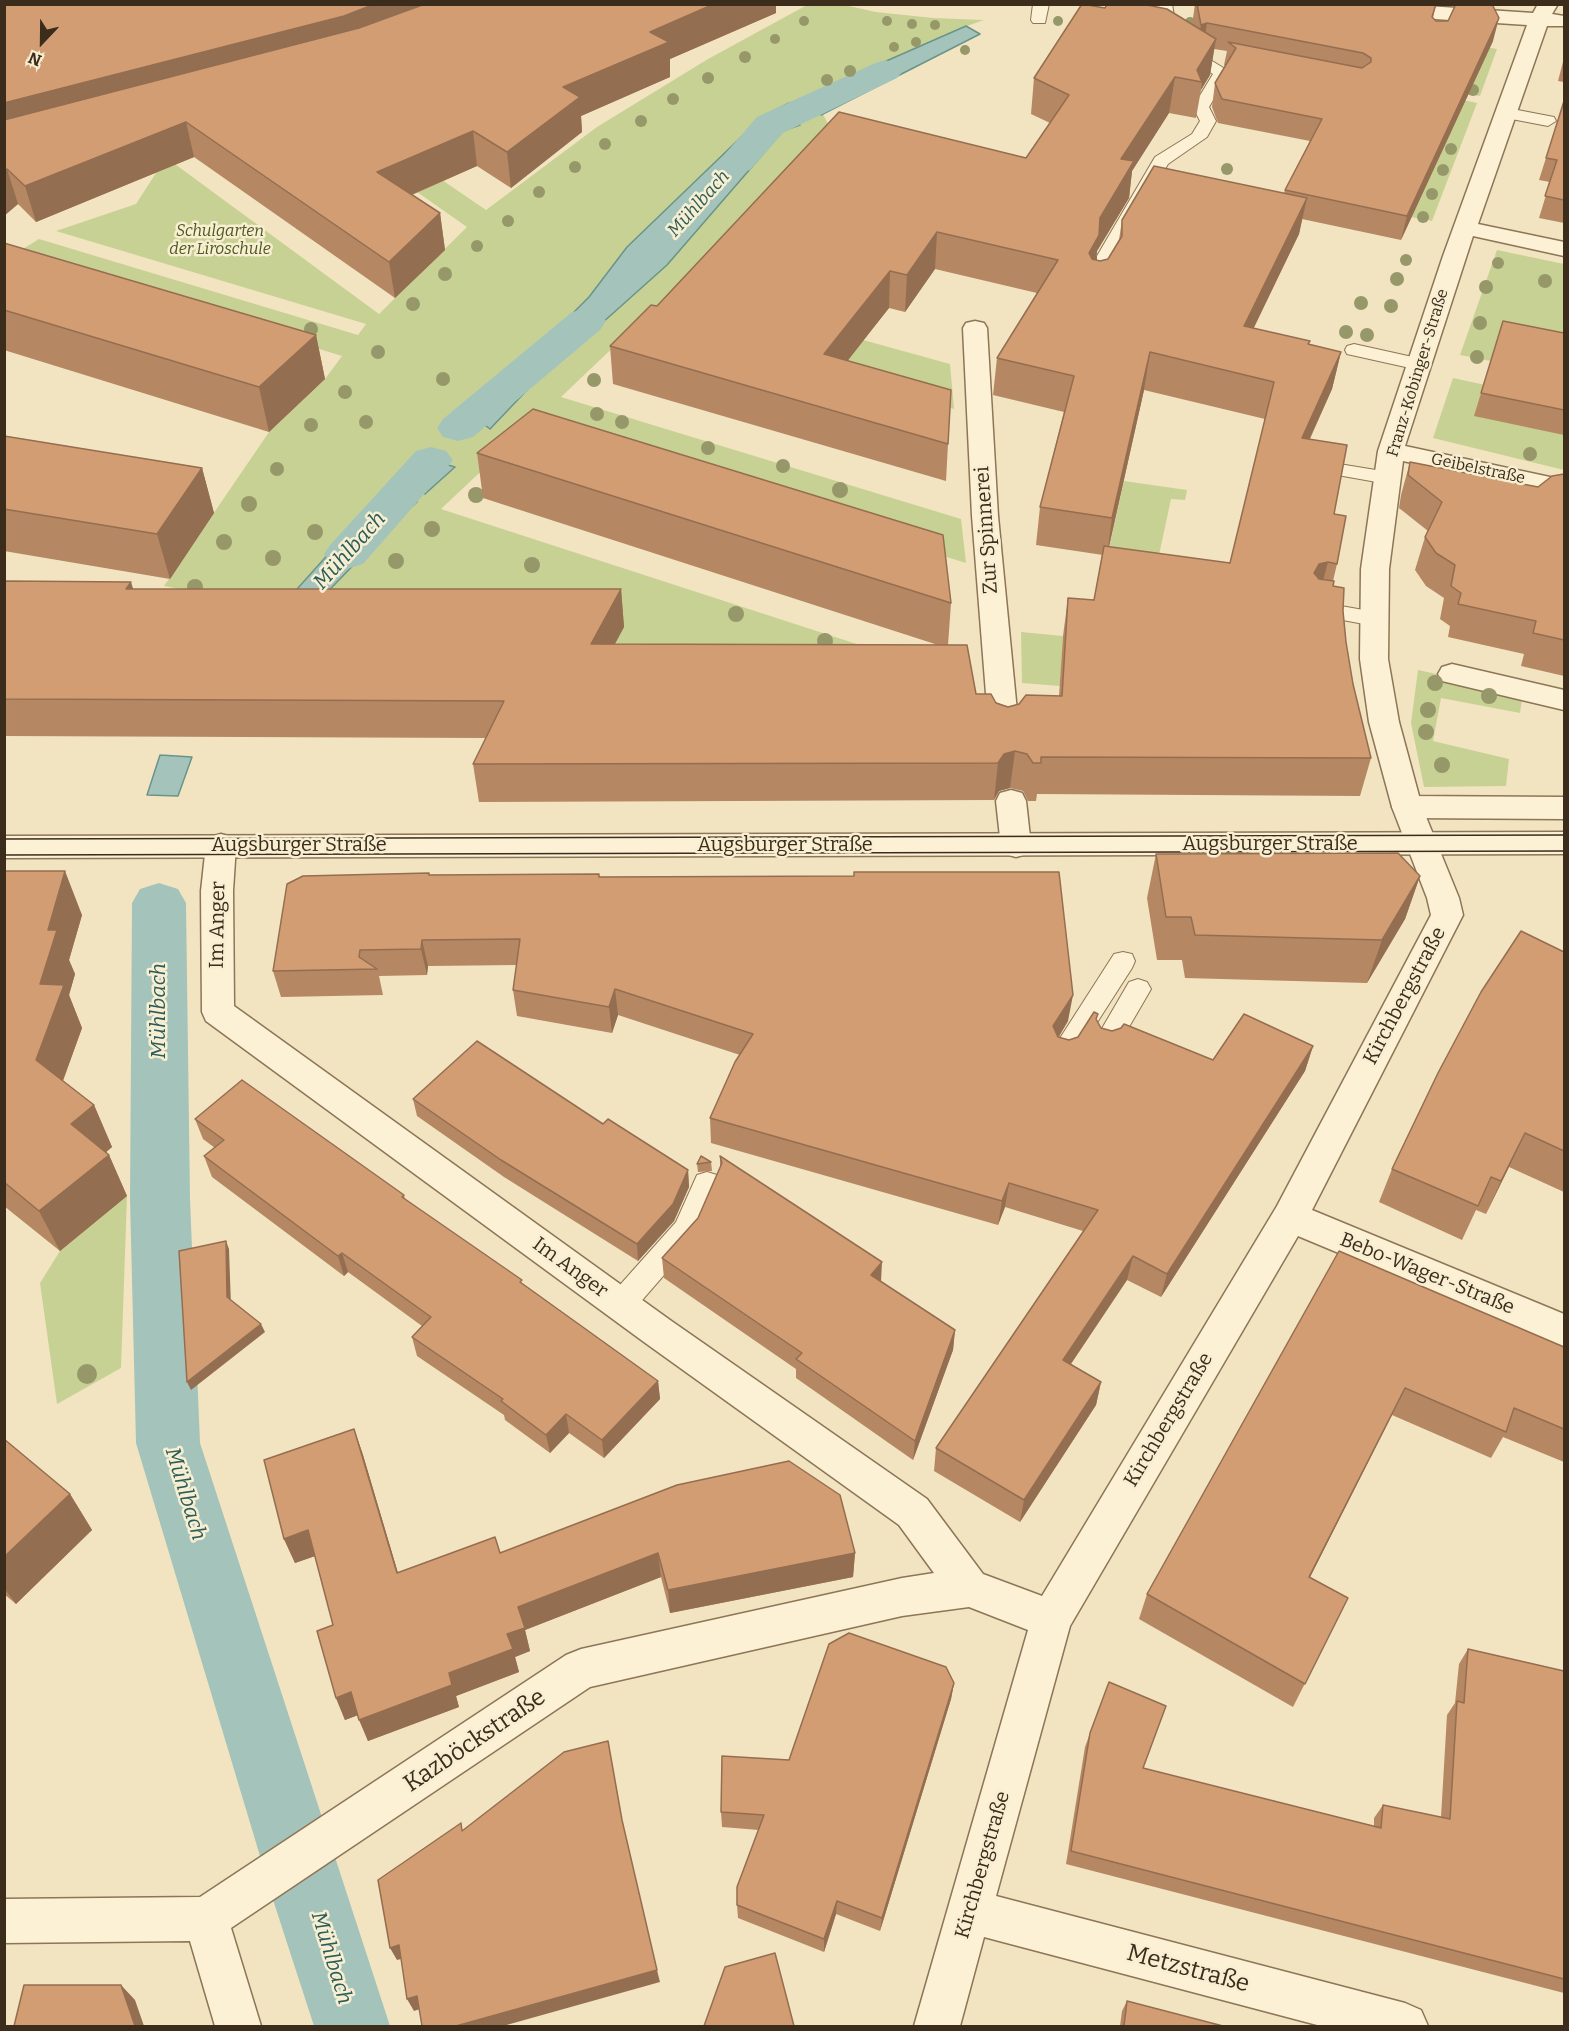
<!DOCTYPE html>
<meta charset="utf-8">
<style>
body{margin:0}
#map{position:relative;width:1569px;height:2031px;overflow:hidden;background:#f2e4c1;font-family:Bitter,serif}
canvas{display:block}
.frame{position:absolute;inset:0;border:6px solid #3b2c1c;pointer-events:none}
.north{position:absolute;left:12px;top:12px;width:60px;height:60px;-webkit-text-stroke:4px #f8eed1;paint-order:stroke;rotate:202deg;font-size:16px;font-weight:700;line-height:24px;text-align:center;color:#3b2c1c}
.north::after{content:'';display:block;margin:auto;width:21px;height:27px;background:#3b2c1c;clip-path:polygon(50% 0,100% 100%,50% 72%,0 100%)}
</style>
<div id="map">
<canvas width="1569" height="2031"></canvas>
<div class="frame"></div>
<div class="north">N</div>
</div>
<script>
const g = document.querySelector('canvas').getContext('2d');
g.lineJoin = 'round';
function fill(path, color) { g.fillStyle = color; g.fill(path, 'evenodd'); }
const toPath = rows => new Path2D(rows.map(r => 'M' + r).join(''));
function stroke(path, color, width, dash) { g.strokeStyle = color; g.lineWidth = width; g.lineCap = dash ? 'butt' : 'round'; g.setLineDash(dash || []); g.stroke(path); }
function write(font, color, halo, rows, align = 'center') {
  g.font = font + ' Bitter,serif'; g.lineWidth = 5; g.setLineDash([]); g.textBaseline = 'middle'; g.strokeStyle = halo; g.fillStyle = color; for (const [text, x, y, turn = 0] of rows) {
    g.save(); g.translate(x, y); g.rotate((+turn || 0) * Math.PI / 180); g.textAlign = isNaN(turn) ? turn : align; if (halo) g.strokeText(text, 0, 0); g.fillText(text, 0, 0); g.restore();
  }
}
const green = toPath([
 [807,5,844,5,876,12,933,18,984,20,967,26,980,34,823,114,829,126,762,312,950,364,954,409,643,319,561,397,961,519,966,563,527,428,441,509,872,649,614,645,623,627,333,618,164,586,269,432,325,379,342,356,13,255,39,239,358,335,366,324,56,231,136,204,156,173,127,153,149,145,379,314,467,227,263,84,291,77,486,210,597,127,708,59],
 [1480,46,1497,49,1480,96,1466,94],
 [1435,94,1477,103,1432,221,1411,217],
 [1497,250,1564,264,1564,358,1491,361,1460,355],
 [1453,378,1564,402,1564,470,1433,438],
 [1124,481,1187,490,1185,500,1171,499,1159,555,1109,548],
 [1021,632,1063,636,1060,686,1022,683],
 [1418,670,1523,693,1520,713,1441,698,1433,741,1509,759,1506,786,1424,787,1411,723],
 [127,1196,121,1368,57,1404,40,1283,60,1251]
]);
const water = toPath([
 [966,26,980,34,821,115,811,94,966,26],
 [789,103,800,125,783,131,667,265,545,374,515,364,561,325,589,297,627,247,763,116,789,103],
 [496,378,529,388,490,429,463,408,496,378],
 [417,456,455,467,425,494,392,483,417,456],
 [384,492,417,502,397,520,307,613,280,608,384,492],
 [160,755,192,757,178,796,147,795,160,755]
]);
const canal = toPath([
 [885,60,897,64,903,71,897,78,783,133,750,170,737,173,724,170,718,162,757,117,873,64,885,60],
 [586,309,600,312,606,321,600,330,473,437,458,441,443,437,437,428,443,419,572,312,586,309],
 [431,447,446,451,453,460,446,469,363,564,347,569,331,564,324,554,331,544,416,451,431,447],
 [159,883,178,889,186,903,190,1199,200,1443,390,2026,314,2026,275,1906,136,1443,130,1199,132,903,140,889,159,883]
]);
const service = toPath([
 [1033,4,1049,4,1045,23,1033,23,1031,20,1033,4],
 [1156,4,1172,4,1178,40,1230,72,1209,107,1216,121,1207,137,1168,164,1115,256,1115,272,1101,295,1095,296,1089,295,1086,291,1097,272,1097,256,1155,157,1192,134,1200,121,1193,107,1213,74,1164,45,1156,4],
 [1507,108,1554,117,1556,121,1548,126,1501,117,1499,113,1501,109,1507,108],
 [1354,344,1426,360,1429,364,1426,368,1419,370,1347,354,1345,350,1347,346,1354,344],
 [1333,463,1388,472,1395,474,1398,478,1395,482,1388,484,1326,473,1323,469,1326,465,1333,463],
 [1318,602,1375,612,1383,614,1386,619,1383,624,1375,626,1310,614,1307,609,1310,604,1318,602],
 [1123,952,1132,954,1135,961,1132,968,1073,1060,1064,1063,1055,1060,1051,1053,1055,1046,1114,954,1123,952],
 [1138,979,1147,982,1151,989,1147,996,1115,1051,1106,1054,1097,1051,1093,1044,1097,1037,1129,982,1138,979],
 [707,1172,717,1175,721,1183,697,1237,631,1313,621,1316,611,1313,607,1304,611,1295,676,1222,697,1175,707,1172]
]);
const pedestrian = toPath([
 [1452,664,1564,690,1564,710,1442,681,1438,674,1442,667,1452,664],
 [1407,796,1564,797,1564,819,1407,818,1396,815,1392,807,1396,799,1407,796]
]);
const minor = toPath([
 [1397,4,1533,13,1538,4,1558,4,1552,14,1564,16,1564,26,1547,26,1478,224,1564,242,1564,256,1473,236,1405,446,1564,480,1564,496,1403,461,1389,569,1388,659,1399,722,1422,807,1459,898,1463,915,1312,1210,1564,1314,1564,1347,1298,1236,1070,1626,996,1896,1405,2003,1421,2010,1428,2026,1321,2026,984,1937,960,2026,914,2026,1028,1630,969,1607,902,1616,590,1687,231,1928,261,2026,215,2026,190,1941,4,1943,4,1899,200,1897,566,1655,581,1649,902,1578,934,1573,899,1525,644,1342,206,1021,202,1012,201,891,206,845,210,837,221,834,232,837,236,845,233,891,234,1006,670,1320,927,1499,983,1574,1042,1596,1277,1206,1431,915,1427,898,1392,807,1369,722,1360,659,1361,569,1378,451,1443,256,1527,25,1389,16,1382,14,1379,10,1382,6,1397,4],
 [975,321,984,323,987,328,998,516,1019,732,1014,739,1004,742,994,739,989,732,972,516,963,328,966,323,975,321],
 [1011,790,1022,793,1026,801,1031,846,1027,854,1016,857,1005,854,1001,846,996,801,1000,793,1011,790]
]);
const tertiary = toPath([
 [1564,832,1564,854,4,858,4,836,1564,832]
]);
const tram = toPath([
 [4,839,1564,835],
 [4,855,1564,851]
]);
const trees = [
 [804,21,5],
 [887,21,5],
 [1058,21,5],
 [1190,22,5],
 [912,24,5],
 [935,25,5],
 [775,39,5],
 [916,42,5],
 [894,47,5],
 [965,50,5],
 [745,57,6],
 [850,71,6],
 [708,78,6],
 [827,80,6],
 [1473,90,6],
 [673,99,6],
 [641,121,6],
 [605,144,6],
 [1451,149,6],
 [575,167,6],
 [1227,169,6],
 [1443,170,6],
 [539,192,6],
 [1432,194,6],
 [1423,217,6],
 [508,221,6],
 [477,246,6],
 [1406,260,6],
 [1498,263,6],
 [445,274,7],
 [1397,279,7],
 [1545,281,7],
 [1486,287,7],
 [1361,303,7],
 [413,304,7],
 [1391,306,7],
 [1480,323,7],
 [311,329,7],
 [1346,332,7],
 [1367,335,7],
 [378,352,7],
 [1477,357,7],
 [443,379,7],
 [594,380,7],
 [345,392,7],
 [597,414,7],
 [366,422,7],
 [622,422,7],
 [311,425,7],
 [708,448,7],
 [1530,454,7],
 [783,466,7],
 [277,469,7],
 [840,490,8],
 [476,495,8],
 [249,504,8],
 [432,529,8],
 [315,532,8],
 [224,542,8],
 [273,558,8],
 [396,561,8],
 [532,565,8],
 [195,587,8],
 [736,614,8],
 [825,641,8],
 [1435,683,8],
 [1489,696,8],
 [1428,710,8],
 [1426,732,8],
 [1442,765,8],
 [87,1374,10]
];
const wall = toPath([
 [4,4,776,13,670,59,670,77,581,116,582,132,511,188,477,166,412,195,440,213,445,250,395,298,194,157,36,222,18,204,4,216],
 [1195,4,1436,4,1433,18,1436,21,1448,21,1455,5,1446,4,1492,4,1493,41,1401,240,1302,219,1299,234,1253,328,1309,344,1341,352,1332,389,1310,439,1334,514,1337,564,1333,581,1333,586,1343,611,1346,642,1353,684,1371,758,1360,796,1037,794,1036,801,1028,801,1023,791,1010,788,999,791,994,800,479,802,473,764,486,738,4,736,4,581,133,589,621,589,624,627,615,644,938,645,483,498,477,453,951,603,948,645,976,694,1008,707,1059,696,1063,636,1068,598,1094,600,1103,555,1036,545,1040,507,1064,412,993,395,997,358,1037,293,935,269,905,312,889,308,847,360,948,444,946,481,613,384,610,346,657,306,1026,158,1050,123,1031,114,1034,78,1192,25],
 [1214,49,1227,51,1224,65,1226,66,1215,83,1212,107,1218,123,1310,141,1285,190,1284,193,1122,220,1119,240,1108,259,1100,261,1096,260,1097,251,1129,198,1132,171,1169,113,1196,118,1201,90,1210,75],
 [1144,390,1265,419,1230,563,1109,547],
 [1564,58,1564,82,1558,81],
 [1564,101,1564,223,1539,218,1550,182,1539,180],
 [4,243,316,335,325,379,269,432,4,350],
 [1503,321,1564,333,1564,435,1474,416],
 [4,436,202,468,214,513,170,579,4,551],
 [1410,462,1538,487,1564,474,1564,676,1521,666,1524,654,1448,637,1450,626,1440,619,1444,598,1426,586,1415,570,1425,537,1428,531,1399,508,1401,495],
 [1156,854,1420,876,1405,919,1367,983,1185,978,1182,960,1157,960,1147,898],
 [4,871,82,915,69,960,75,974,69,995,82,1028,63,1081,94,1105,112,1147,106,1152,109,1155,127,1196,60,1251,4,1206],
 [429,875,599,877,1068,1021,1059,1037,1069,1040,1078,1037,1097,1021,1101,1028,1213,1060,1313,1046,1305,1071,1161,1297,1127,1280,1071,1364,1101,1382,1096,1405,1020,1522,934,1471,936,1448,1083,1231,1005,1207,998,1225,711,1143,710,1118,740,1055,618,1015,612,1033,517,1016,513,990,517,965,428,966,427,975,379,976,383,995,281,997,273,971],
 [1564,952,1564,1192,1509,1167,1486,1214,1476,1210,1462,1240,1379,1202,1392,1169],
 [413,1099,603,1124,688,1170,689,1187,674,1221,638,1261,504,1177,417,1116],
 [195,1119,404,1195,405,1199,658,1381,660,1399,604,1458,569,1433,550,1453,505,1420,504,1415,417,1356,412,1337,422,1326,348,1272,344,1276,212,1177,204,1156,215,1148,203,1139],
 [720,1156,881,1282,955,1330,953,1350,913,1460,796,1378,796,1369,664,1278,662,1258,698,1218,720,1168],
 [711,1162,712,1171,698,1172,697,1164],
 [1339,1251,1564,1347,1564,1462,1503,1437,1491,1458,1392,1415,1310,1577,1348,1598,1293,1707,1139,1619,1147,1594],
 [354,1429,363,1455,398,1573,500,1553,855,1553,853,1577,670,1613,661,1577,525,1630,530,1651,515,1657,519,1672,456,1696,459,1707,368,1741,358,1715,345,1720,336,1698,333,1625,315,1556,295,1563,284,1539],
 [4,1439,70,1494,92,1530,16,1604,4,1594],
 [1468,1649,1564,1671,1564,1993,1066,1864,1085,1747,1090,1733,1143,1768,1374,1826,1374,1818,1383,1805,1441,1817,1447,1715,1455,1703,1459,1664],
 [954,1683,951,1699,880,1931,836,1914,824,1952,738,1918,737,1905,759,1830,722,1827,721,1812,789,1760],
 [1127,2001,1223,2026,1120,2026,1122,2011]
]);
const shadedWall = toPath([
 [375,4,471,4,4,142,4,103],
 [714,4,776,4,776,13,670,59,670,77,581,116,582,132,511,188,507,152,563,87,650,32],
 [1499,18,1493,41,1401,240,1407,216],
 [1207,23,1203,47,1197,49,1201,25],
 [1216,39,1210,75,1201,90,1202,82,1197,70],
 [1175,77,1169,113,1132,171,1129,198,1097,251,1095,271,1089,253,1100,218,1121,159],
 [186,122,194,157,36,222,25,186],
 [473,131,477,166,383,207,377,172],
 [7,169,18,204,4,216,4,171],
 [1307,198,1299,234,1237,363,1244,326],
 [440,213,445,250,395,298,389,262],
 [937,232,935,269,905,312,907,275],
 [890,271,889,308,824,391,824,354],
 [316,335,325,379,269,432,259,387],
 [1150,352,1144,390,1107,555,1112,518],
 [1341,352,1332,389,1293,475,1302,438],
 [202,468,214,513,170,579,157,534],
 [1328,562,1318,600,1314,573,1319,564],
 [131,582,143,620,126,589],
 [621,589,624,627,594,682,591,644],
 [1015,751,1010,788,999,791,994,800,998,763,1004,754],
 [65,871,82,915,69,960,75,974,69,995,82,1028,55,1102,36,1060,40,984,48,930],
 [1420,876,1405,919,1367,983,1382,940],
 [422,940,428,966,427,975,421,949],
 [615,989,618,1015,612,1033,609,1007],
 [1073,995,1068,1021,1049,1052,1053,1026],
 [1313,1046,1305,1071,1161,1297,1167,1274],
 [94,1105,112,1147,90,1166,71,1124],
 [1525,1133,1509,1167,1486,1214,1501,1181],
 [109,1155,127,1196,60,1251,39,1211],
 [688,1170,689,1187,674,1221,638,1261,637,1244],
 [1009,1183,1005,1207,998,1225,1002,1201],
 [226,1241,229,1249,231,1306,227,1297],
 [342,1253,348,1272,344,1276,338,1256],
 [1133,1256,1127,1280,1058,1383,1063,1360],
 [882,1262,881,1282,871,1275],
 [261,1324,265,1332,191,1390,187,1382],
 [955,1330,953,1350,913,1460,915,1441],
 [658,1381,660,1399,604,1458,602,1440],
 [1101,1382,1096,1405,1020,1522,1024,1500],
 [1405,1388,1392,1415,1298,1601,1309,1577],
 [566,1414,569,1433,550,1453,546,1435],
 [354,1429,363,1455,405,1597,397,1573],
 [70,1494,92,1530,16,1604,4,1588,4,1557],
 [308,1530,318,1555,295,1563,284,1539],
 [658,1553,661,1577,525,1630,530,1651,515,1657,519,1672,456,1696,459,1707,368,1741,359,1720,507,1634,518,1607],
 [855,1553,853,1577,670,1613,668,1590],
 [954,1683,951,1699,880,1931,882,1918],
 [351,1692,361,1714,345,1720,336,1698],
 [837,1901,836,1914,824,1952,824,1939],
 [399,1945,405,1958,397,1960,390,1948],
 [657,1970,660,1982,503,2026,456,2026],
 [121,1985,135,2000,144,2026,135,2026],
 [417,1996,423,2008,414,2011,407,1999]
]);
const building = toPath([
 [4,4,375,4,344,16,4,103,4,4],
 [425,4,714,4,650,32,669,42,563,87,580,97,507,152,473,131,377,172,440,213,389,262,186,122,25,186,7,169,4,171,4,120,359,28,425,4],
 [1082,4,1105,8,1107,4,1142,4,1167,9,1216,39,1197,70,1202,82,1175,77,1121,159,1134,161,1100,218,1099,235,1089,253,1092,259,1100,261,1108,259,1122,236,1122,220,1154,166,1307,198,1244,326,1310,341,1308,344,1341,352,1302,438,1347,445,1334,514,1346,516,1337,564,1328,562,1319,564,1314,573,1319,579,1334,581,1333,586,1344,588,1343,611,1346,642,1353,684,1371,758,1041,757,1041,763,1033,763,1027,754,1015,751,1004,754,998,763,473,764,504,701,4,699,4,581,131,582,126,589,621,589,591,644,967,645,976,694,991,694,996,703,1008,707,1019,704,1026,695,1062,696,1068,598,1094,600,1104,546,1230,563,1274,382,1150,352,1112,518,1040,507,1074,376,997,358,1058,260,937,232,907,275,890,271,824,354,951,390,948,444,610,346,651,305,657,306,839,112,1026,158,1069,95,1034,78,1082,4],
 [1197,4,1436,4,1432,17,1436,21,1448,21,1456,4,1492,4,1499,18,1407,216,1285,190,1322,119,1222,99,1215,83,1236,48,1228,42,1362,68,1371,62,1371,58,1363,53,1207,23,1201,25,1197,4],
 [1564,101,1564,200,1545,196,1557,160,1546,158,1564,101],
 [4,243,316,335,259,387,4,310,4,243],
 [1503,321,1564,333,1564,410,1481,393,1503,321],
 [533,409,943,535,951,603,477,453,533,409],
 [4,436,202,468,157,534,4,509,4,436],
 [1410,462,1538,487,1552,476,1564,474,1564,640,1533,633,1536,621,1458,604,1461,593,1451,586,1455,565,1436,553,1425,537,1442,502,1408,475,1410,462],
 [1398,853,1420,876,1382,940,1195,935,1191,917,1166,917,1156,854,1398,853],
 [4,871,65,871,48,930,57,930,40,984,64,985,36,1060,94,1105,71,1124,109,1155,39,1211,4,1182,4,871],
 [854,872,1059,872,1073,995,1053,1026,1058,1037,1069,1040,1078,1037,1094,1012,1098,1014,1096,1019,1101,1028,1112,1031,1121,1028,1124,1024,1213,1060,1244,1014,1313,1046,1167,1274,1133,1256,1063,1360,1101,1382,1024,1500,936,1448,1098,1210,1009,1183,1002,1201,710,1118,735,1062,753,1034,615,989,609,1007,513,990,520,939,422,940,421,949,360,950,359,957,377,969,273,971,287,884,303,876,429,873,429,875,599,874,599,877,854,876,854,872],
 [1521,931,1564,952,1564,1151,1525,1133,1501,1181,1491,1177,1478,1206,1392,1169,1438,1073,1481,992,1521,931],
 [477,1041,603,1124,608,1119,688,1170,673,1204,637,1244,501,1160,413,1099,477,1041],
 [242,1080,404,1195,402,1197,522,1280,520,1282,658,1381,602,1440,566,1414,546,1435,501,1401,503,1399,412,1337,431,1317,342,1253,338,1256,204,1156,224,1140,195,1119,242,1080],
 [701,1156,711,1162,697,1164,701,1156],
 [720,1156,882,1262,871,1275,955,1330,915,1441,796,1359,802,1353,662,1258,698,1218,722,1163,720,1156],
 [226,1241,227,1297,261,1324,187,1382,179,1251,226,1241],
 [1339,1251,1564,1347,1564,1429,1514,1408,1506,1432,1405,1388,1309,1577,1348,1598,1305,1684,1147,1594,1339,1251],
 [354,1429,397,1573,495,1537,500,1553,677,1485,789,1461,840,1495,855,1553,668,1590,658,1553,518,1607,525,1628,507,1634,513,1649,449,1673,452,1685,359,1720,351,1692,336,1698,317,1631,333,1625,308,1530,284,1539,264,1460,354,1429],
 [4,1439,70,1494,4,1557,4,1439],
 [849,1633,946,1667,954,1683,882,1918,837,1901,824,1939,737,1905,737,1887,764,1815,721,1812,722,1756,789,1760,829,1644,849,1633],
 [1468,1649,1564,1671,1564,1979,1071,1851,1090,1733,1109,1682,1166,1706,1143,1768,1381,1828,1383,1805,1450,1819,1457,1701,1464,1703,1468,1649],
 [608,1741,622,1820,657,1970,456,2026,422,2026,417,1996,407,1999,399,1945,390,1948,378,1880,461,1823,462,1831,564,1752,608,1741],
 [775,1953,794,2026,704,2026,725,1967,775,1953],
 [24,1985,121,1985,135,2026,14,2026,24,1985],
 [1127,2001,1223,2026,1124,2026,1127,2001]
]);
const farParknames = [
 ["Schulgarten",220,232],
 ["der Liroschule",220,250]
];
const farStreetnames = [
 ["Franz-Kobinger-Straße",1418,373,-73],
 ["Geibelstraße",1478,469,12]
];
const farWaternames = [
 ["Mühlbach",699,204,-48]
];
const streetNames = [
 ["Zur Spinnerei",987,530,-94],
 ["Augsburger Straße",1270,844],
 ["Augsburger Straße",299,845],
 ["Augsburger Straße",785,845],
 ["Im Anger",218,925,-89],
 ["Kirchbergstraße",1405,996,-62],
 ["Im Anger",570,1268,36],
 ["Bebo-Wager-Straße",1427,1274,22],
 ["Kirchbergstraße",1169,1420,-59],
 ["Kirchbergstraße",983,1865,-74]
];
const waterNames = [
 ["Mühlbach",350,551,-48],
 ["Mühlbach",159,1011,-90],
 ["Mühlbach",185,1494,73],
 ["Mühlbach",331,1958,73]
];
const nearStreetnames = [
 ["Kazböckstraße",475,1741,-34],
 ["Metzstraße",1188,1969,15]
];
fill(green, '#c8d194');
fill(water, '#a4c4bb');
stroke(water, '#6a938a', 1.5);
fill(canal, '#a4c4bb');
stroke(service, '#8d7557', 2);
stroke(pedestrian, '#8d7557', 3);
stroke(minor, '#8d7557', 3);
stroke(tertiary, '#8d7557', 3);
fill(service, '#fcf1d5');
fill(pedestrian, '#fcf1d5');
fill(minor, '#fcf1d5');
fill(tertiary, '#fcf1d5');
stroke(tram, '#3b2c1c', 1.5);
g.fillStyle = '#969869';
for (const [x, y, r] of trees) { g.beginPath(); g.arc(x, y, r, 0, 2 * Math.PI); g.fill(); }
fill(wall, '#b58763');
fill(shadedWall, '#946e50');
fill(building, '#d39d73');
stroke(building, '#946e50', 1.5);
write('italic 16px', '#4a5a21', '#f8eed1', farParknames);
write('16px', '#3b2c1c', '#f8eed1', farStreetnames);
write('italic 18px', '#2a5c5a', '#f8eed1', farWaternames);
write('20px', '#3b2c1c', '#f8eed1', streetNames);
write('italic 21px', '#2a5c5a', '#f8eed1', waterNames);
write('24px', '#3b2c1c', '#f8eed1', nearStreetnames);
</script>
